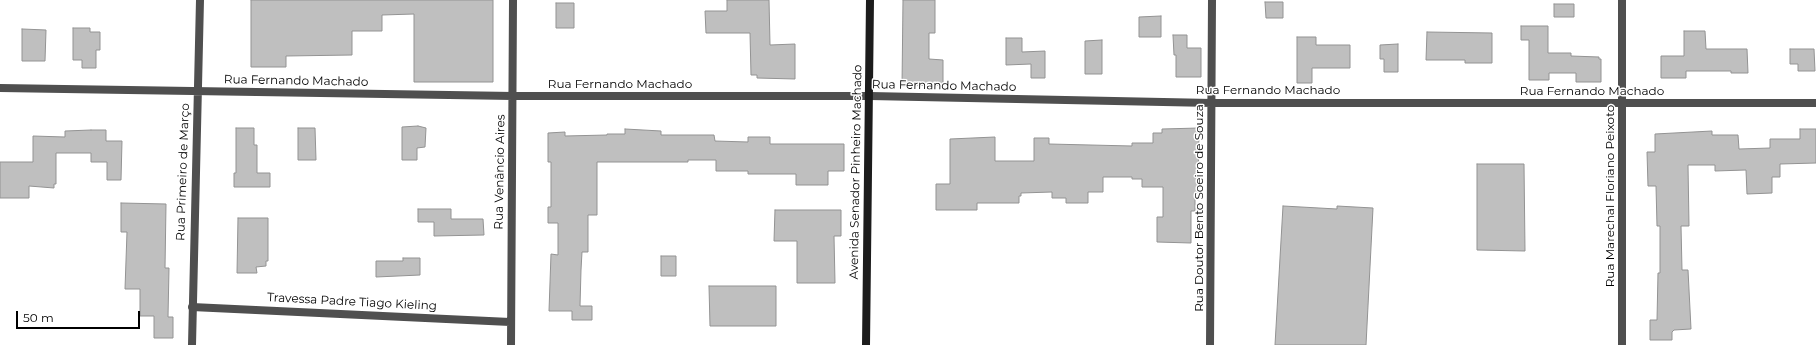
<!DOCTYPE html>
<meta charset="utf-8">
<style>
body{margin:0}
#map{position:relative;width:1816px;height:345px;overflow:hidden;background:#fff;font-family:Montserrat,sans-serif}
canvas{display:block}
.scale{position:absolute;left:16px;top:311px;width:124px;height:18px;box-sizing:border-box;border:2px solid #000;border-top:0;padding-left:5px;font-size:12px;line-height:14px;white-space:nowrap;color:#000;-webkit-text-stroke:3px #fff;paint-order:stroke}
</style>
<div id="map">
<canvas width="1816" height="345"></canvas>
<div class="scale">50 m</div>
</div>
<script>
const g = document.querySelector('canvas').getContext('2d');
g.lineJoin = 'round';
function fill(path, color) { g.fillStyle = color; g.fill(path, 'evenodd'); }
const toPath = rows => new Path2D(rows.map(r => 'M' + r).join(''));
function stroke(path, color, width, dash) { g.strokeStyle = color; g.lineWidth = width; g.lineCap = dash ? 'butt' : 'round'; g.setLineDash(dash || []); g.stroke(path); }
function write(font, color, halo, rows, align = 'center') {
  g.font = font + ' Montserrat,sans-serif'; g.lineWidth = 3; g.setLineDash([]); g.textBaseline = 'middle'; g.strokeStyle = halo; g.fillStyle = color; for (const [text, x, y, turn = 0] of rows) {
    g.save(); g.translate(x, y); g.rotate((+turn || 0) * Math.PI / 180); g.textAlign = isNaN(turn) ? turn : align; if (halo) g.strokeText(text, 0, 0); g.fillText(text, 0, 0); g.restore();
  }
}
const building = toPath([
 [251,0,493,0,493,82,414,82,414,14,382,15,382,31,352,31,352,55,286,56,286,67,251,67,251,0],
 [727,0,769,0,770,45,795,44,795,79,757,78,757,75,751,75,750,33,706,33,705,11,727,11,727,0],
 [903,0,935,0,935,33,929,33,929,59,943,60,943,85,902,86,903,0],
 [1265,2,1283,2,1283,18,1266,18,1265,2],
 [556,3,574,3,574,28,556,28,556,3],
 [1554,4,1574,4,1574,17,1554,17,1554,4],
 [1161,16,1161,37,1139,37,1139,17,1161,16],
 [1521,26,1548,26,1548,53,1571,53,1571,56,1599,57,1599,59,1601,59,1601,82,1576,82,1576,73,1549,73,1549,80,1529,80,1529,40,1521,40,1521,26],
 [73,28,90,28,90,32,100,32,100,50,96,50,96,68,82,68,82,60,73,60,73,28],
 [22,29,46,30,45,61,22,61,22,29],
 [1684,31,1705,31,1706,49,1747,49,1748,73,1731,73,1731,71,1686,71,1686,78,1661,78,1661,56,1684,56,1684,31],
 [1427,32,1492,33,1492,63,1465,63,1465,60,1426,60,1427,32],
 [1173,35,1187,35,1187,48,1201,48,1201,77,1176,77,1176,55,1174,55,1173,35],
 [1297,37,1316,37,1316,45,1350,45,1350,68,1312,68,1312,83,1297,83,1297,37],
 [1006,38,1022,38,1022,52,1045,51,1045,78,1031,78,1031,64,1006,65,1006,38],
 [1102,40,1102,74,1085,74,1085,41,1102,40],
 [1398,44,1398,72,1384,72,1384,59,1380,59,1380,45,1398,44],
 [1790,49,1814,49,1815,71,1798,71,1798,64,1790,64,1790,49],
 [418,126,426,128,425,147,417,148,417,160,402,160,402,127,418,126],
 [236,128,254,128,254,145,257,145,257,173,270,173,270,187,234,187,234,173,236,173,236,128],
 [298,128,315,128,316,160,298,160,298,128],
 [1199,128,1198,194,1195,194,1195,211,1191,211,1191,243,1157,242,1157,217,1163,217,1163,187,1142,187,1142,179,1132,179,1132,177,1103,177,1103,192,1088,192,1088,203,1066,203,1066,198,1052,198,1052,192,1021,193,1021,196,1019,196,1019,203,977,203,977,210,936,210,936,184,950,184,950,139,995,137,995,161,1034,161,1034,138,1049,138,1049,144,1132,146,1132,143,1153,143,1153,133,1162,133,1162,129,1199,128],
 [625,129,661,131,661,135,714,135,715,141,748,142,748,137,770,137,770,144,844,144,844,171,828,171,828,185,796,185,796,174,748,174,748,171,716,171,716,160,688,160,688,162,597,162,597,215,588,215,588,252,582,252,581,270,580,306,592,306,592,320,572,320,572,311,549,311,551,254,558,255,558,223,548,223,548,207,551,207,551,162,548,162,548,133,565,132,565,136,607,135,607,134,625,134,625,129],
 [1800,129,1816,129,1816,163,1780,164,1780,177,1772,177,1772,193,1747,194,1746,170,1715,171,1715,165,1688,165,1689,226,1681,226,1682,270,1688,270,1691,329,1674,330,1672,332,1672,340,1650,340,1650,320,1657,320,1658,273,1660,273,1660,226,1657,226,1656,186,1648,186,1647,152,1655,152,1655,134,1712,131,1712,135,1738,135,1739,149,1770,148,1770,139,1800,139,1800,129],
 [91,130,106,130,106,141,122,141,121,180,107,180,107,162,91,162,91,153,56,153,56,184,54,184,54,188,29,186,29,198,0,198,0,162,33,162,33,136,65,137,65,131,91,130],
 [1477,164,1524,164,1525,251,1477,250,1477,164],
 [121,203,166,204,165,268,169,268,168,317,173,317,173,338,154,338,154,316,140,316,140,289,125,289,127,232,121,232,121,203],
 [1283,206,1337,209,1337,206,1373,208,1366,345,1275,345,1283,206],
 [418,209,451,209,451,219,483,219,484,235,434,236,434,222,418,222,418,209],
 [775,210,841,210,841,236,834,236,835,283,797,283,797,241,774,241,775,210],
 [238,218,268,218,268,261,266,261,266,266,256,267,257,273,237,273,238,218],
 [661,256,676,256,676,276,661,276,661,256],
 [403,258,420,258,420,275,376,277,376,261,403,261,403,258],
 [709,286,776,286,776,326,710,326,709,286]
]);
const street = toPath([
 [0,88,513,96,870,96,1212,103,1816,103],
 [192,307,510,322],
 [192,345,200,0],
 [511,345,513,0],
 [1210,345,1212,0],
 [1622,345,1622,0]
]);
const secondary = toPath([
 [866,345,870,0]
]);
const streetNames = [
 ["Rua Fernando Machado",296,81,1],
 ["Rua Fernando Machado",620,84],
 ["Rua Fernando Machado",944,86,1],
 ["Rua Fernando Machado",1268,90],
 ["Rua Fernando Machado",1592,91],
 ["Rua Primeiro de Março",183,172,-88],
 ["Rua Venâncio Aires",500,172,-89],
 ["Avenida Senador Pinheiro Machado",856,172,-89],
 ["Rua Marechal Floriano Peixoto",1610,196,-90],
 ["Rua Doutor Bento Soeiro de Souza",1199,208,-90],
 ["Travessa Padre Tiago Kieling",352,302,3]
];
fill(building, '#bfbfbf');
stroke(building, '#939393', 1);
stroke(street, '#4f4f4f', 8);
stroke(secondary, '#1c1c1c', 8);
write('12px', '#000', '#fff', streetNames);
</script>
